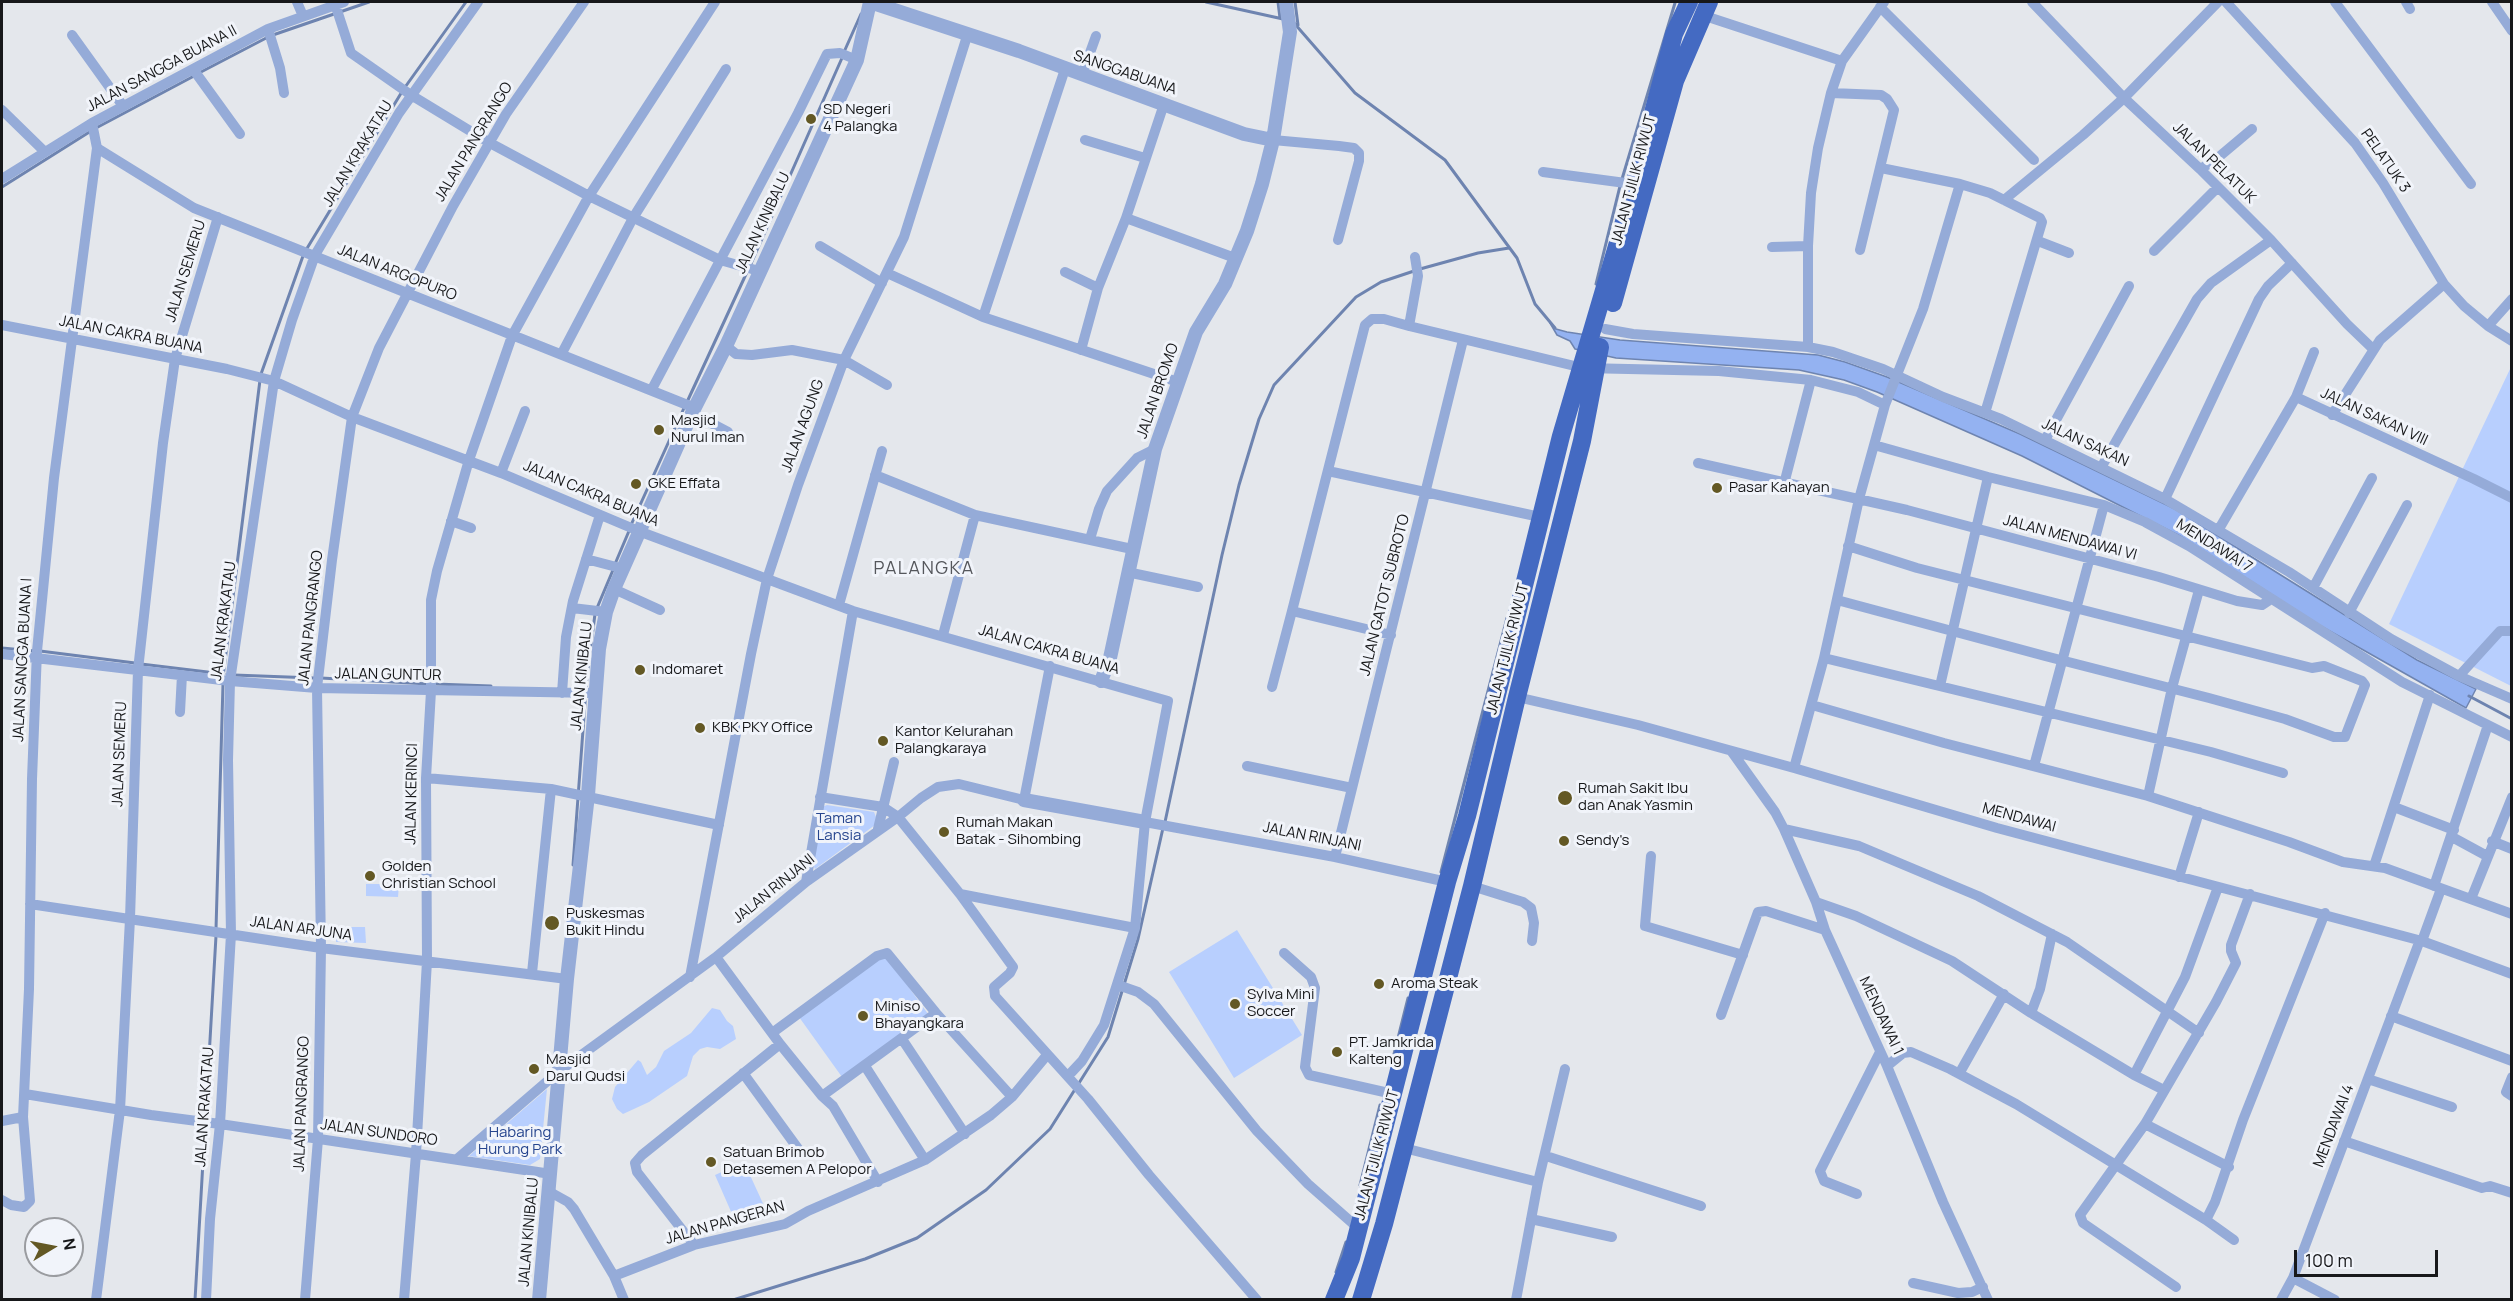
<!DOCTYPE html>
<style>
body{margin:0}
#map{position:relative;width:2513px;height:1301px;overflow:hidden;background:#e4e7ec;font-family:Manrope,sans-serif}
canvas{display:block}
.frame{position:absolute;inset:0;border:3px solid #17181a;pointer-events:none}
.north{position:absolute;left:24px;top:1217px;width:60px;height:60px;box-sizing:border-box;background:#f1f4fa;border:2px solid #9a9ca0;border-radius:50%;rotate:80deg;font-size:16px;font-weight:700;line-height:24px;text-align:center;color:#17181a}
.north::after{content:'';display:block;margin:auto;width:21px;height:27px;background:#635824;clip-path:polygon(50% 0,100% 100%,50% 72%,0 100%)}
.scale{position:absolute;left:2294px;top:1250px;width:144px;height:27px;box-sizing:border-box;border:3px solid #17181a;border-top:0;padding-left:8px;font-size:18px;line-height:21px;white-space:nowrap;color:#17181a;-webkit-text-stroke:4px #f1f4fa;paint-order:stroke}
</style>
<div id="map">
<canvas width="2513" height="1301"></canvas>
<div class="frame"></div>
<div class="north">N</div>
<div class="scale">100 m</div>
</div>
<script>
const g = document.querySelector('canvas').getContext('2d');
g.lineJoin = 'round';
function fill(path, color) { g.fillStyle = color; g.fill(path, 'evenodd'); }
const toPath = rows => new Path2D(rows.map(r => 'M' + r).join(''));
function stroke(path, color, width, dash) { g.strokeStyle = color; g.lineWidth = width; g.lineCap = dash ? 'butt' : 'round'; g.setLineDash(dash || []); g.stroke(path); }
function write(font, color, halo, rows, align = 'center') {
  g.font = font + ' Manrope,sans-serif'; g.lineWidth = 6; g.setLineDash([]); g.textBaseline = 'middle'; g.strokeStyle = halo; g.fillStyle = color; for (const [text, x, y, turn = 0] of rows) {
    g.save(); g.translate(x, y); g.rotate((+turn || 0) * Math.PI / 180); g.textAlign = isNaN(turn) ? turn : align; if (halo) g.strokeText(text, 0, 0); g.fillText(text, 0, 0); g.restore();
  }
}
const green = toPath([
 [2511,367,2511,686,2389,624],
 [827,805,874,812,876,817,875,825,815,869,813,865,822,807],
 [366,884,399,884,398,897,366,896],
 [336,927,365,927,366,943,336,942],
 [1237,930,1302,1035,1234,1078,1169,972],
 [885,954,928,1014,842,1077,799,1017],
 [712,1008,720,1010,727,1021,733,1026,736,1039,720,1049,707,1047,700,1049,693,1056,687,1076,649,1102,623,1114,617,1109,612,1099,615,1087,638,1060,641,1062,647,1075,656,1067,664,1051,691,1033],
 [547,1089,540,1159,530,1165,469,1156],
 [744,1162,766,1210,736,1223,715,1175]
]);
const water = toPath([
 [1550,323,1556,329,1567,332,1620,340,1818,355,1845,362,1887,377,2020,434,2175,509,2417,660,2476,689,2466,708,2319,625,2180,536,2022,456,1877,392,1844,380,1799,370,1616,358,1575,349,1570,341,1557,335,1550,323]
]);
const stream = toPath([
 [1206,2,1283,19],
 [1278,2,1280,18],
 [1295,2,1298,25],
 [1294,23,1355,93,1445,160,1517,258,1535,304,1555,328],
 [844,52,861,14],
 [199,73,270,36,369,2],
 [96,128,194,76],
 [1622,179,1675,3],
 [2,187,91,131],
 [306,250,403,90,466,2],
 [750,266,842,58],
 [1420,269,1478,253,1509,248],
 [1596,284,1620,186],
 [261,374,303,256],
 [687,402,747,272],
 [631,525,684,408],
 [615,564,629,531],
 [597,608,613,570],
 [2,648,34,651],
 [40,651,135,663],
 [141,664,224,674],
 [234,675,314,678],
 [223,677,260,380],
 [321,678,428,684],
 [435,684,491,686],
 [2469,696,2512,719],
 [1165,822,1222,555,1239,485,1259,419,1274,385,1356,297,1381,282,1414,271],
 [573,865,587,676,595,614],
 [1441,872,1507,618],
 [216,929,223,684],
 [1394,1054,1408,998],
 [1360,1185,1380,1105],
 [1336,1272,1346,1242],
 [195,1300,216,936],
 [733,1300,865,1259,917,1238,986,1190,1050,1129,1108,1037,1138,939,1163,828]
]);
const minor = toPath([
 [297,2,303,16],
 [2032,2,2124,98,2200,169,2271,240,2347,324,2373,349],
 [2226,2,2355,143,2383,183,2444,284,2464,306,2488,326,2512,341],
 [2335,2,2471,184],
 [2406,2,2410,9],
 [2492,2,2512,31],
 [335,4,351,53,411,95,490,143,589,196,720,260,759,271],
 [1880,7,2034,160],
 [1702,15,1842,61],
 [268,29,280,68,284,93],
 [72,35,123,106],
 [193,69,240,134],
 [1082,75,1096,36],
 [1831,93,1881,95,1887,99,1894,110,1860,250],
 [2,110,45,152],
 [1085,140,1145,158],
 [1273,140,1339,146,1354,148,1359,153,1359,161,1338,240],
 [97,148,194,208,695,408],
 [1881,168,1960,184],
 [2200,169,2214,161,2252,129],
 [1543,172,1633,184],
 [2,179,92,123,268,29,344,2],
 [2004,200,2083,135,2124,98,2218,2],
 [1126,218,1235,258],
 [2038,241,2069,253],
 [820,246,882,283],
 [1772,247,1808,246],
 [2154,251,2218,187],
 [1065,272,1098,288],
 [887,273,983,317,1178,382],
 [983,317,1065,69],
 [2,325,227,369,274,381,352,417,501,473,641,532,853,611,1168,701,1145,822,1135,928,1104,1025,1082,1061,1068,1076],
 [1409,326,1418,276,1415,257],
 [2488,326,2512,299],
 [1605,329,1633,334,1808,347,1833,352,1883,369,1943,397,2001,419,2165,499,2289,572,2391,639,2459,676,2512,699],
 [726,346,736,354,752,355,792,350,844,360,887,385],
 [1808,347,1808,246,1811,193,1818,148,1831,93,1842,61,1884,2],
 [1081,350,1098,288,1126,218,1164,104],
 [562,353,633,218,726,69],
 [652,389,798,113,827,54,840,53,857,60],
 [2296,397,2314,352],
 [692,413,728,432],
 [2332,415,2380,340,2444,284],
 [2045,440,2129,286],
 [1874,445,1988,477,2104,505,2145,522,2189,546,2402,682,2512,737],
 [1698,463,1907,510,2159,577,2237,601,2262,605,2271,599],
 [2102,466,2197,299,2211,283,2271,240],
 [1328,471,1540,517],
 [501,473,525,411],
 [875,475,975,515,1132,549],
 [1784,484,1811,380],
 [2165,499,2259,299,2268,286,2292,263],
 [451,521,471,528],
 [2219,529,2296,397,2474,479,2512,498],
 [1090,539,1099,509,1107,491,1137,458,1155,449],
 [586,559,624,569],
 [1127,572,1198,587],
 [2313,588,2372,478],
 [614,589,660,610],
 [1837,600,2045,656,2209,698,2285,719,2334,737,2345,737,2365,685,2362,681,2324,666,2312,668,1917,568,1848,546],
 [839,605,882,451],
 [572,608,606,612],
 [2349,613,2407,505],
 [943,635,975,515],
 [1391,635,1292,611,1365,325,1372,319,1384,319,1409,326,1583,368,1719,371,1811,380,1858,392,1885,405],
 [2,654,230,681,317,688,595,693],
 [1824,658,2211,752,2283,773],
 [2459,676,2500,631,2510,631],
 [1940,686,1988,477],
 [1272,687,1292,611],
 [562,693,566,637,573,601,600,515],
 [1517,697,1638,725,1794,768,1997,828,2422,941,2512,974],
 [1812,705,1944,743,2148,796,2289,842,2343,862,2385,868,2512,914],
 [180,712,182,675],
 [1732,752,1775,812,1784,829,1816,902,1825,930,1887,1066,1943,1202,1988,1300],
 [1247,766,1352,788],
 [2034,766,2104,505],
 [1794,768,1824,658,1859,499,1874,445,1885,405,1923,309,1960,184,1990,193,2040,218,2042,222,1985,413],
 [426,778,551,789,719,825],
 [2148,796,2172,688,2199,590],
 [820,797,883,807,898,817,960,894,1013,967,1010,973,994,987,995,996,1088,1099,1149,1175,1257,1300],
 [2394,807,2454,830],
 [1145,822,1335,857,1447,882],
 [878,829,894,762],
 [1784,829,1859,846,1978,896,2067,942,2199,1033],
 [2452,837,2487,856],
 [2492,841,2512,849],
 [1651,856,1645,926,1743,955],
 [1335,857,1463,340],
 [2374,866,2430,695],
 [2179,877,2199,812],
 [806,882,853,611],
 [1472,886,1523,902,1531,908,1534,923,1532,941],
 [2434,886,2488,725],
 [960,894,1135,928],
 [2471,899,2512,797],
 [1816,902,1856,916,1952,961,2031,1013,2134,1075,2164,1090],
 [30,904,321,948,567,979],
 [2422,941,2441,889],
 [1284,953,1311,977,1315,988,1305,1067,1309,1075,1393,1094],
 [716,957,780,1044,822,1096,833,1106,878,1182],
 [532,973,551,789],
 [690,977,751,654,767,579,798,485,844,360,904,237,968,33],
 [1118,985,1138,992,1154,1004,1257,1131,1308,1184,1358,1228],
 [2031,1013,2040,989,2052,934],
 [1721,1015,1758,912,1766,911,1825,930],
 [2391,1016,2512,1061],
 [772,1033,877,956,887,953,936,1013,1012,1097],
 [902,1039,965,1134],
 [865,1066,925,1160],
 [1887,1066,1903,1053,1911,1052,1950,1069,2016,1104,2206,1220,2234,1240],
 [743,1073,799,1150],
 [1959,1074,2004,994],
 [2134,1075,2185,977,2218,887],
 [2512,1077,2506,1092,2512,1096],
 [2368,1079,2452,1107],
 [25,1094,151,1115,220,1124,551,1174],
 [822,1096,936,1013],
 [2,1121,23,1117],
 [2145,1124,2229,1167],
 [2344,1141,2482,1188,2490,1186,2512,1193],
 [1404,1148,1538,1182],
 [1546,1156,1701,1206],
 [457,1159,558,1072,716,957,806,882,898,817,921,798,938,787,959,784,1024,800,1050,666],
 [550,1192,568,1202,574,1209,614,1276,624,1300],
 [1857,1194,1824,1181,1820,1171,1880,1052],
 [2,1200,11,1205,24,1207,30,1201,23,1117,29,989,32,779,37,651,54,478,97,148,92,123],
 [1531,1219,1612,1237],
 [2206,1220,2215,1202,2243,1120,2325,913],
 [694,1245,637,1172,635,1163,642,1155,780,1044],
 [614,1276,694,1245,785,1224,808,1211,925,1160,991,1115,1012,1097,1047,1055],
 [1913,1283,1958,1293,1972,1292,1983,1287],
 [2176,1287,2083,1223,2080,1215,2145,1124,2216,1002,2236,963,2231,951,2231,945,2250,894],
 [96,1300,120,1110,130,919,138,670,163,443,175,359,218,217],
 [206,1300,210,1219,220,1124,231,934,228,760,230,681,274,381,292,320,315,255,399,113,478,2],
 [305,1300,318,1139,321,948,317,688,332,560,352,417,379,348,453,206,506,114,584,2],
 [404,1300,416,1154,427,961,426,778,431,691,431,600,437,571,469,460,512,336,589,196,715,2],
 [1516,1300,1538,1182,1565,1069],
 [2281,1300,2293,1278],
 [2335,1300,2293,1278,2420,940]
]);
const tertiary = toPath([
 [1101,681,1110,658,1155,449,1196,332,1225,284,1247,231,1262,184,1273,140,1290,32,1286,2],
 [1024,800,1145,822],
 [539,1300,567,979,588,795,599,649,606,612,614,589,692,413,726,346,857,60,870,2,1019,51,1244,134,1273,140]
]);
const trunk = toPath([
 [1613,303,1675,81,1709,2],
 [1334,1300,1351,1258,1447,882,1467,816,1561,436,1622,229,1674,34,1689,2],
 [1361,1300,1384,1224,1472,886,1517,697,1582,441,1600,347]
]);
const markers = [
 [811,119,6,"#635824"],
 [659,430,6,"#635824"],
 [636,484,6,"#635824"],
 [1717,488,6,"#635824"],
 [640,670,6,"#635824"],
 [700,728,6,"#635824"],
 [883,741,6,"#635824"],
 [1565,798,8,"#635824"],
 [944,832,6,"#635824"],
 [1564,841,6,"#635824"],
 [370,876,6,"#635824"],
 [552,923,8,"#635824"],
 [1379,984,6,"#635824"],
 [1235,1004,6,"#635824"],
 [863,1016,6,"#635824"],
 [1337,1052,6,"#635824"],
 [534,1069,6,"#635824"],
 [711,1162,6,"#635824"]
];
const streetNames = [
 ["JALAN SANGGA BUANA II",162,69,-28],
 ["SANGGABUANA",1125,73,19],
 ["JALAN PANGRANGO",474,142,-59],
 ["JALAN KRAKATAU",358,154,-59],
 ["PELATUK 3",2385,161,55],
 ["JALAN PELATUK",2214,163,44],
 ["JALAN TJILIK RIWUT",1634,180,-75],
 ["JALAN KINIBALU",763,223,-65],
 ["JALAN SEMERU",186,271,-73],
 ["JALAN ARGOPURO",397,273,22],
 ["JALAN CAKRA BUANA",131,335,11],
 ["JALAN BROMO",1158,391,-71],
 ["JALAN SAKAN VIII",2374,417,25],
 ["JALAN AGUNG",803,426,-70],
 ["JALAN SAKAN",2085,443,25],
 ["JALAN CAKRA BUANA",591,494,23],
 ["JALAN MENDAWAI VI",2070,538,15],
 ["MENDAWAI 7",2214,546,32],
 ["JALAN GATOT SUBROTO",1385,595,-76],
 ["JALAN PANGRANGO",311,618,-84],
 ["JALAN KRAKATAU",224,621,-83],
 ["JALAN TJILIK RIWUT",1508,649,-76],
 ["JALAN CAKRA BUANA",1049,650,16],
 ["JALAN SANGGA BUANA I",23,660,-87],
 ["JALAN GUNTUR",388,675,1],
 ["JALAN KINIBALU",582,676,-84],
 ["JALAN SEMERU",120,754,-88],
 ["JALAN KERINCI",412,794,-89],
 ["MENDAWAI",2019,818,15],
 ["JALAN RINJANI",1312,837,11],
 ["JALAN RINJANI",774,889,-39],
 ["JALAN ARJUNA",301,929,8],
 ["MENDAWAI 1",1881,1016,65],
 ["JALAN PANGRANGO",302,1104,-88],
 ["JALAN KRAKATAU",205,1107,-86],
 ["MENDAWAI 4",2334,1126,-69],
 ["JALAN SUNDORO",379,1133,8],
 ["JALAN TJILIK RIWUT",1377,1155,-75],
 ["JALAN PANGERAN",725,1223,-16],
 ["JALAN KINIBALU",529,1232,-85]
];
const poiNames = [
 ["SD Negeri",823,110],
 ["4 Palangka",823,127],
 ["Masjid",671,421],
 ["Nurul Iman",671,438],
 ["GKE Effata",648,484],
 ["Pasar Kahayan",1729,488],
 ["Indomaret",652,670],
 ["KBK PKY Office",712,728],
 ["Kantor Kelurahan",895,732],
 ["Palangkaraya",895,749],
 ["Rumah Sakit Ibu",1578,789],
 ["dan Anak Yasmin",1578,806],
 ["Rumah Makan",956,823],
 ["Batak - Sihombing",956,840],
 ["Sendy's",1576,841],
 ["Golden",382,867],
 ["Christian School",382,884],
 ["Puskesmas",566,914],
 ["Bukit Hindu",566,931],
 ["Aroma Steak",1391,984],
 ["Sylva Mini",1247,995],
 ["Soccer",1247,1012],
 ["Miniso",875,1007],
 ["Bhayangkara",875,1024],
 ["PT. Jamkrida",1349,1043],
 ["Kalteng",1349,1060],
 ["Masjid",546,1060],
 ["Darul Qudsi",546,1077],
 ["Satuan Brimob",723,1153],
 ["Detasemen A Pelopor",723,1170]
];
const parkNames = [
 ["Taman",839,819],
 ["Lansia",839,836],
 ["Habaring",520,1133],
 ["Hurung Park",520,1150]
];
const quarterNames = [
 ["PALANGKA",924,569]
];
fill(green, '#b8cffe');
fill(water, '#94b2f1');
stroke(water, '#6e84b0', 1.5);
stroke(stream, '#6e84b0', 3);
stroke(minor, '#95abd8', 10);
stroke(tertiary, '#95abd8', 14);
stroke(trunk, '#446ac2', 18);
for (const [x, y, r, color] of markers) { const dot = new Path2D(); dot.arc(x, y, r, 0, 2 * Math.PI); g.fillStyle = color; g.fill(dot); stroke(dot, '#f1f4fa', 2); }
write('15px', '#17181a', '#f1f4fa', streetNames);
write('15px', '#17181a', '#f1f4fa', poiNames, 'left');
write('15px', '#26458e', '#f1f4fa', parkNames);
g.letterSpacing = '1.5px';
write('18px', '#55575c', '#f1f4fa', quarterNames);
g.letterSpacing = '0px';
</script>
